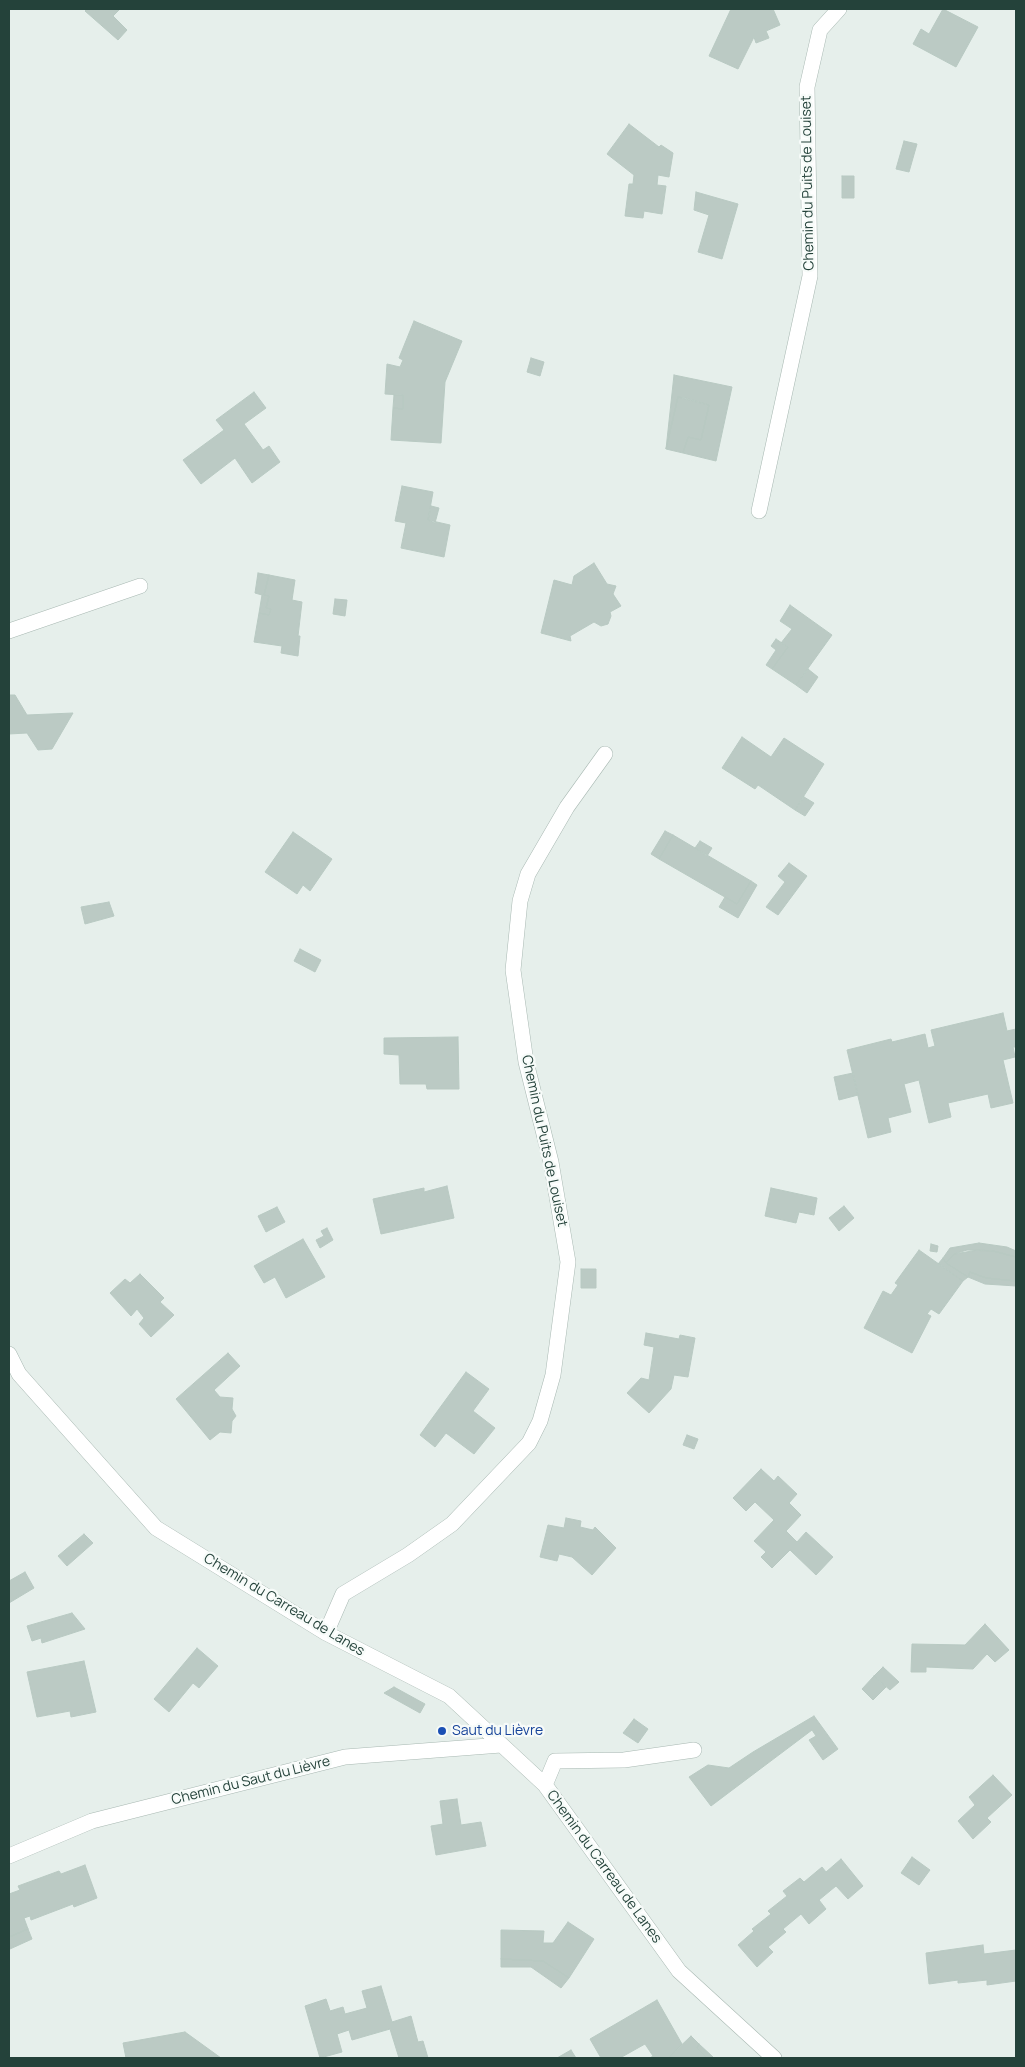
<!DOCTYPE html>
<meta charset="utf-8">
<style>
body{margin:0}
#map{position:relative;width:1025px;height:2067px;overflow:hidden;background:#e6efeb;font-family:Manrope,sans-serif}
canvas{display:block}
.frame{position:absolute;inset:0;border:10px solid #24423a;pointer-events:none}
</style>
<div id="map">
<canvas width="1025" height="2067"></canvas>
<div class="frame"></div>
</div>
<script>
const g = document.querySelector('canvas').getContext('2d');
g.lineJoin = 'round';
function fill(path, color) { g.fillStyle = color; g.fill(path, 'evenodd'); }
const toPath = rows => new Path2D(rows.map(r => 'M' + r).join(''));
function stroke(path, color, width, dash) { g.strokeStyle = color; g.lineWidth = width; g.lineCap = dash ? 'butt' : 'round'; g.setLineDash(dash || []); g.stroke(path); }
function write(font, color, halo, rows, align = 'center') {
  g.font = font + ' Manrope,sans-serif'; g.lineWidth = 4.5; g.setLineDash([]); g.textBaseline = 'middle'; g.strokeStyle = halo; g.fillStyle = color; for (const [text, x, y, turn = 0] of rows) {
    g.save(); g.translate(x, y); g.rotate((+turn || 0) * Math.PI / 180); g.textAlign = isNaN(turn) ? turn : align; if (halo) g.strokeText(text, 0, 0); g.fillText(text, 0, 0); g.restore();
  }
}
const building = toPath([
 [87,9,120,9,113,16,127,30,118,40,85,11,87,9],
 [731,9,773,9,780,25,766,31,769,38,756,43,754,37,738,69,709,56,731,9],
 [943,9,978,27,956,67,913,44,921,29,929,34,943,9],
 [629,124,659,147,661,145,673,153,669,177,658,175,657,185,666,186,662,214,644,211,643,218,625,216,629,184,633,184,634,175,607,154,629,124],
 [904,141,917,144,909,172,896,169,904,141],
 [842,176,854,176,854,198,842,198,842,176],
 [696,192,738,204,722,259,698,252,709,215,694,210,696,192],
 [414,321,462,341,445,382,441,443,391,440,393,408,403,409,403,395,385,394,387,364,400,367,403,360,399,358,414,321],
 [531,358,544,362,540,376,527,372,531,358],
 [674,375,732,387,716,461,683,453,688,437,701,440,709,405,685,398,678,397,666,449,674,375],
 [254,392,266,408,244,424,263,450,269,446,280,462,252,483,235,458,201,484,183,460,224,430,216,420,254,392],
 [394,395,403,395,403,409,393,408,394,395],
 [678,397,709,405,701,440,688,437,683,453,666,449,678,397],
 [402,486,433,492,428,520,450,525,444,557,401,548,406,523,395,521,402,486],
 [431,506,439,508,435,523,428,520,431,506],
 [594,563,607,584,616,586,613,594,621,606,610,612,611,616,608,624,601,626,594,622,570,636,571,641,541,633,554,580,572,585,574,576,594,563],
 [258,573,269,575,264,595,269,596,266,608,271,609,269,615,259,613,262,595,255,593,258,573],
 [269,575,295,580,292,600,302,602,298,636,300,636,298,656,281,653,282,646,254,642,259,613,269,615,271,609,266,608,269,596,264,595,269,575],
 [335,599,347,600,345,616,333,614,335,599],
 [790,605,832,635,796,685,772,669,788,647,781,643,792,629,780,621,790,605],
 [776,639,788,647,772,669,766,665,776,650,771,646,776,639],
 [808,669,818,677,807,693,796,685,808,669],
 [9,695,15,695,27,715,73,713,52,749,38,750,27,733,9,734,9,695],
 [742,737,771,757,784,738,824,764,795,810,758,785,755,789,722,768,742,737],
 [804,797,814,803,805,816,795,810,804,797],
 [665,831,673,835,659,859,651,854,665,831],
 [293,832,332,859,310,891,303,885,297,894,265,872,293,832],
 [673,835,751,881,737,904,659,859,673,835],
 [700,841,712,848,707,856,695,848,700,841],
 [789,863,807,876,778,915,766,907,785,882,778,876,789,863],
 [751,881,757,885,738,918,719,907,725,897,737,904,751,881],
 [109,902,114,916,85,924,81,907,109,902],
 [300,949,321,960,315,972,294,961,300,949],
 [1003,1013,1007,1031,1016,1029,1016,1047,1013,1047,1015,1057,1003,1060,1013,1103,991,1108,988,1094,948,1103,951,1117,929,1123,919,1080,904,1084,911,1112,888,1118,891,1132,868,1138,847,1050,891,1039,892,1042,925,1034,928,1048,935,1046,931,1030,1003,1013],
 [458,1037,459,1089,427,1089,426,1084,400,1084,399,1055,384,1054,384,1038,458,1037],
 [853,1073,858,1095,839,1100,834,1077,853,1073],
 [447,1186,454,1218,381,1234,373,1199,424,1188,424,1192,447,1186],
 [771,1188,817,1198,814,1215,799,1212,796,1223,765,1216,771,1188],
 [844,1206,854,1218,839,1231,829,1218,844,1206],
 [277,1207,285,1222,266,1232,258,1216,277,1207],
 [327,1228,333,1240,320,1248,316,1240,324,1236,321,1231,327,1228],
 [303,1239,325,1277,286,1298,275,1277,264,1283,254,1266,303,1239],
 [979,1243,1007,1247,1016,1251,1016,1257,993,1251,978,1250,954,1254,946,1263,943,1258,950,1248,979,1243],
 [931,1244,938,1246,937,1252,930,1251,931,1244],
 [919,1250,963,1281,939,1314,931,1309,927,1314,931,1316,912,1353,864,1328,883,1291,891,1295,898,1285,895,1283,919,1250],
 [967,1250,993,1251,1016,1257,1016,1284,1015,1281,986,1278,970,1272,968,1277,946,1263,954,1254,967,1250],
 [943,1258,946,1263,968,1277,963,1281,938,1264,943,1258],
 [581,1269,596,1269,596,1288,581,1288,581,1269],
 [970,1272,986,1278,1015,1281,1016,1286,985,1284,968,1277,970,1272],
 [140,1274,164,1298,160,1302,174,1315,151,1337,139,1324,144,1318,137,1309,131,1316,110,1293,125,1279,130,1283,140,1274],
 [646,1333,679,1339,680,1335,695,1338,688,1377,674,1375,671,1389,649,1413,627,1393,641,1378,649,1380,654,1347,644,1345,646,1333],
 [228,1353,240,1366,214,1390,220,1397,233,1398,232,1409,236,1416,232,1421,231,1433,220,1432,210,1440,176,1399,228,1353],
 [466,1372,489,1389,473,1411,495,1428,474,1454,446,1433,435,1447,420,1435,466,1372],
 [687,1435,698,1439,694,1449,683,1445,687,1435],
 [761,1469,774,1481,778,1476,797,1494,789,1503,801,1515,786,1531,797,1542,806,1532,833,1557,816,1575,790,1550,772,1568,761,1557,766,1552,754,1541,774,1520,755,1502,746,1511,733,1498,761,1469],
 [566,1518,581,1521,580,1527,593,1530,595,1527,616,1548,592,1575,572,1557,559,1554,557,1561,540,1557,548,1525,564,1528,566,1518],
 [84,1534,93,1543,67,1566,58,1556,84,1534],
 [25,1572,34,1588,9,1603,9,1581,25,1572],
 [72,1613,85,1629,42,1643,41,1638,32,1641,27,1626,72,1613],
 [985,1624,1009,1650,995,1662,987,1654,973,1669,926,1667,926,1672,911,1672,912,1644,965,1645,985,1624],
 [197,1648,218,1666,199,1688,193,1683,169,1712,154,1699,197,1648],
 [84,1661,96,1712,71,1717,70,1711,37,1717,27,1672,84,1661],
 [883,1667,899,1682,890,1690,874,1676,883,1667],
 [874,1676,886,1687,873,1700,862,1689,874,1676],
 [394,1687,425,1704,420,1713,384,1693,394,1687],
 [814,1716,838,1749,823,1760,809,1740,816,1736,812,1730,711,1806,689,1777,708,1765,729,1768,753,1752,814,1716],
 [634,1719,648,1729,638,1743,623,1733,634,1719],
 [993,1775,1012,1795,987,1818,991,1822,973,1839,958,1821,975,1805,969,1797,993,1775],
 [457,1799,461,1825,481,1822,486,1846,436,1855,431,1826,443,1824,440,1801,457,1799],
 [912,1857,930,1870,919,1885,901,1873,912,1857],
 [841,1859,863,1886,848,1899,836,1886,819,1900,826,1909,809,1924,801,1914,783,1929,786,1932,768,1947,773,1952,757,1967,738,1945,754,1931,752,1929,771,1914,768,1911,787,1896,783,1891,800,1878,804,1882,822,1867,826,1872,841,1859],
 [85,1865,97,1898,74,1907,73,1904,31,1920,30,1916,24,1918,28,1929,9,1937,9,1894,20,1890,18,1886,59,1871,61,1874,85,1865],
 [568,1922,594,1939,569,1978,543,1961,501,1959,501,1930,544,1931,543,1943,553,1943,568,1922],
 [28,1929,32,1939,10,1949,9,1937,28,1929],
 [983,1945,984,1954,1016,1950,1016,1981,987,1985,987,1980,958,1983,958,1980,929,1984,926,1953,983,1945],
 [501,1959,543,1961,569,1978,561,1988,531,1967,501,1967,501,1959],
 [381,1986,392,2022,411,2016,418,2042,423,2041,428,2058,399,2058,390,2029,352,2040,349,2030,337,2034,342,2052,320,2058,305,2006,326,1999,330,2011,343,2007,345,2014,367,2008,362,1991,381,1986],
 [657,2000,682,2044,668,2058,650,2058,653,2056,645,2044,620,2058,601,2058,590,2039,657,2000],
 [185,2032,221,2058,126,2058,123,2043,185,2032],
 [691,2036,699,2044,697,2048,707,2058,668,2058,691,2036],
 [699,2044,713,2057,712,2058,707,2058,697,2048,699,2044],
 [571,2050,576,2058,557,2058,571,2050]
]);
const minor = toPath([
 [759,511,810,276,807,87,820,30,839,9],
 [9,631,140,586],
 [9,1354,19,1374,156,1528,326,1633,449,1696,545,1785,679,1971,774,2058],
 [326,1633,343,1594,408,1555,452,1524,529,1443,540,1421,553,1375,568,1262,551,1162,526,1062,513,970,520,901,528,874,567,807,605,754],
 [545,1785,555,1761,624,1760,694,1750],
 [9,1856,92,1821,345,1757,501,1745]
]);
const markers = [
 [442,1731,5,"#1a4fb4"]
];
const streetNames = [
 ["Chemin du Puits de Louiset",808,183,-91],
 ["Chemin du Puits de Louiset",544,1141,78],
 ["Chemin du Carreau de Lanes",284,1605,31],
 ["Chemin du Saut du Lièvre",251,1781,-14],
 ["Chemin du Carreau de Lanes",604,1867,54]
];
const transitNames = [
 ["Saut du Lièvre",452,1731]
];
fill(building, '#bbcac4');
stroke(building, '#b8c9c2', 1);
stroke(minor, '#a8b8b2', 16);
stroke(minor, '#fff', 15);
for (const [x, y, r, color] of markers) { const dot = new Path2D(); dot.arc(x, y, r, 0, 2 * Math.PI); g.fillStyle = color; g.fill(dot); stroke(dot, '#f7fbf9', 2); }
write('14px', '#24423a', '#f7fbf9', streetNames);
write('14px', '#164399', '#f7fbf9', transitNames, 'left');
</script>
